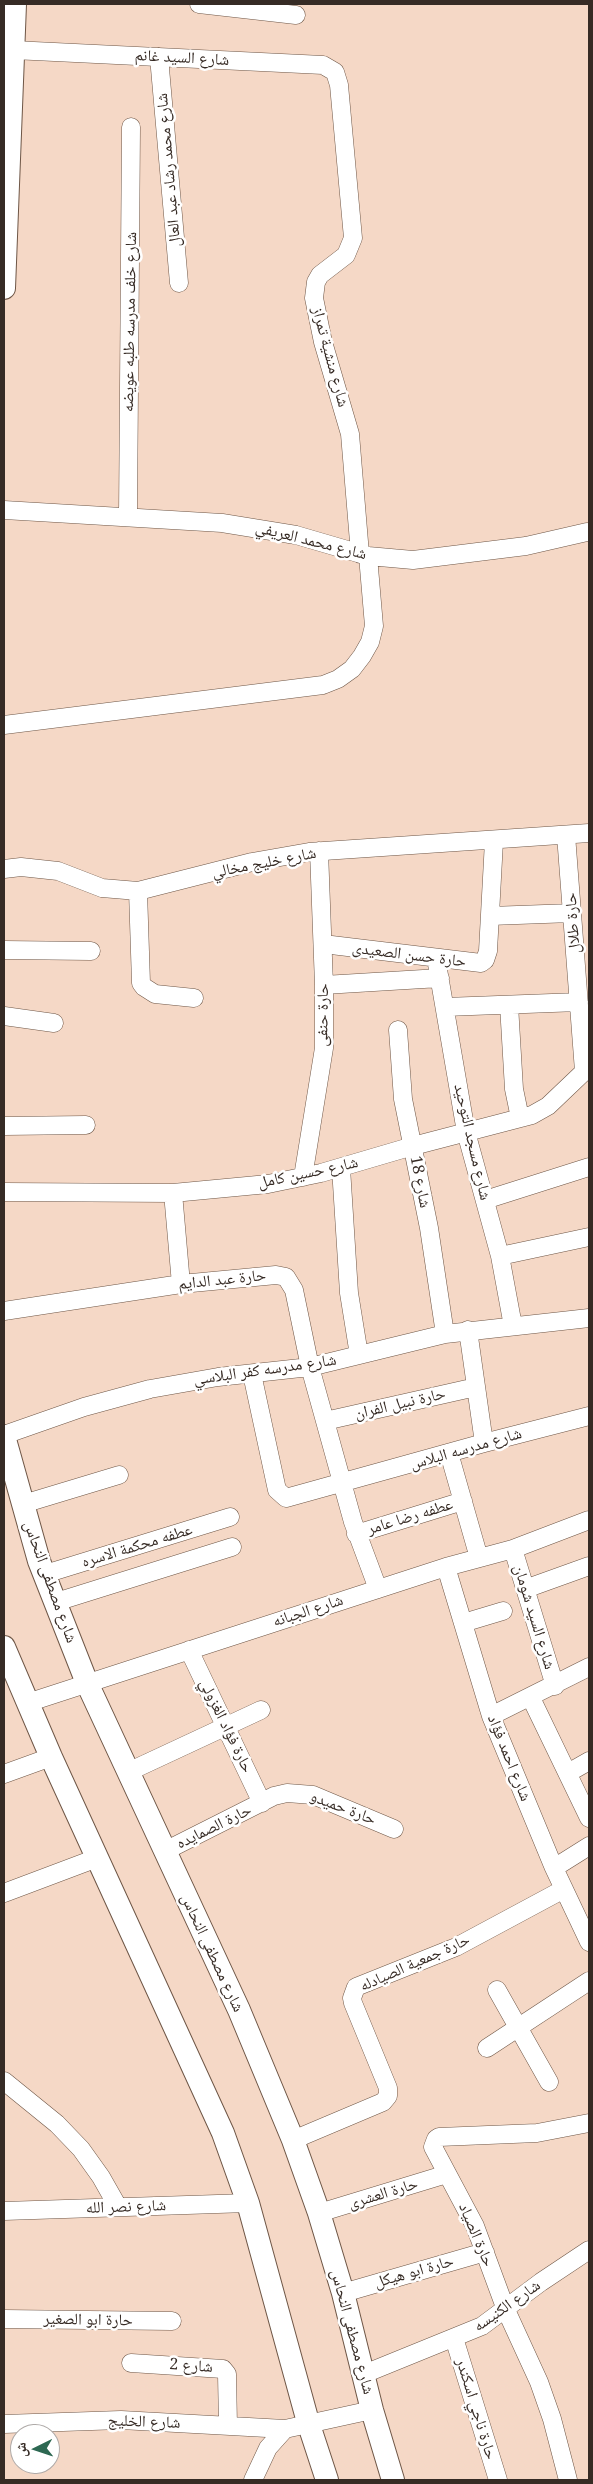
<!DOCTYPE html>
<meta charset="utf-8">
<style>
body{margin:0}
#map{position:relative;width:593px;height:2484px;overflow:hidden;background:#f5d8c6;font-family:"Noto Serif","Noto Naskh Arabic",serif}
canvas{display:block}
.frame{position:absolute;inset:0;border:5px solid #362b25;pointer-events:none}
.north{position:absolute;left:10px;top:2424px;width:50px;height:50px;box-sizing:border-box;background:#fff;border:1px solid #afaaa8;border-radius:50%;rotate:266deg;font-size:14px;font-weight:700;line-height:20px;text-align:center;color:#362b25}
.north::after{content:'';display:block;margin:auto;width:18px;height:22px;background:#2d6852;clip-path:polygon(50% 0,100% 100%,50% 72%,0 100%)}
</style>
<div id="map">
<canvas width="593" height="2484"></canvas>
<div class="frame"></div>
<div class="north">ش</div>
</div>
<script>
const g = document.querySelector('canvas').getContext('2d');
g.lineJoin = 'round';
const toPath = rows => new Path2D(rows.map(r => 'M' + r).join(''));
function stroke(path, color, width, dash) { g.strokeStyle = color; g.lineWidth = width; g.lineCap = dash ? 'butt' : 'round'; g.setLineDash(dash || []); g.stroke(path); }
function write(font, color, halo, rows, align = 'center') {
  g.font = font + ' "Noto Serif","Noto Naskh Arabic",serif'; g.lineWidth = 5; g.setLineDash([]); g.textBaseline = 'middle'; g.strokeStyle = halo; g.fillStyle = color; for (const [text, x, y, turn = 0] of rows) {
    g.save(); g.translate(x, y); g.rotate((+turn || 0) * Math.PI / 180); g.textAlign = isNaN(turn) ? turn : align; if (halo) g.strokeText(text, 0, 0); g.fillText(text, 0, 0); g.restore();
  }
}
const minor = toPath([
 [199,4,296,15],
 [13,50,323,65,335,72,339,85,353,238,346,255,320,275,316,282,314,298,323,342,350,434,360,554],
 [159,57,179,283],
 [4,510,222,523,296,535,368,556,413,560,526,546,587,532],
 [128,517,131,127],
 [4,725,323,685,338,679,352,669,362,656,370,642,374,626,368,556],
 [566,835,584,1071],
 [4,869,21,867,58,871,102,888,138,891,252,862,309,852,589,833],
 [138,891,141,983,144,987,155,994,194,998],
 [490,916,572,913],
 [323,944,481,963,485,960,488,951,494,841],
 [4,950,91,951],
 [436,958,466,1132,500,1256,513,1326],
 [324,985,440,978],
 [509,1005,514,1089,520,1118],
 [445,1007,579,1002],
 [4,1016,54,1023],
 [398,1030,403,1099,429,1228,445,1334],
 [4,1126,86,1125],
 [341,1168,349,1293,359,1355],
 [303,1177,324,1048,324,985,319,851],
 [4,1192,173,1193,268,1184,321,1173,413,1146,532,1115,548,1106,589,1067],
 [173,1193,181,1284],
 [485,1200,589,1167],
 [500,1256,589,1237],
 [4,1311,181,1284,276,1275,286,1277,294,1290,310,1367,353,1522,378,1589],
 [468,1330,484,1443],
 [252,1374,277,1490,286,1498,484,1443,589,1416],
 [325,1421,476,1387],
 [4,1435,84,1407,150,1389,218,1377,310,1367,445,1334,589,1318],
 [449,1453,479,1558],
 [23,1504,119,1475],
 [356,1534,463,1501],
 [513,1549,555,1686],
 [446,1567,491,1716,554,1868,589,1942],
 [45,1574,230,1517],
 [525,1589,589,1566],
 [56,1602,232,1547],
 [463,1623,503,1611],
 [189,1650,262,1803],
 [531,1698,589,1818],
 [27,1703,446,1567,513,1549,589,1520],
 [491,1716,589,1667],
 [128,1772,261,1710],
 [568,1773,589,1761],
 [4,1774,51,1757],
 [165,1851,274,1796,287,1793,313,1795,394,1829],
 [554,1868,589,1846],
 [4,1893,97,1858],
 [497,1990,549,2082],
 [487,2048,589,1981],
 [4,2081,57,2124,81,2149,101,2177,118,2207],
 [293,2140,383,2102,388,2096,388,2088,353,2003,352,1998,356,1987,456,1947,564,1889],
 [4,2211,248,2203],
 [319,2213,447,2174],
 [343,2293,485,2252],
 [4,2319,172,2321],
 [454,2338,498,2480],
 [131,2363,223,2369,227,2374,228,2426],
 [364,2374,482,2326,541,2282,589,2250],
 [4,2424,121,2420,285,2429],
 [253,2480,268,2448,285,2429,372,2410],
 [568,2480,552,2419,539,2382,506,2310,475,2226,433,2147,436,2139,439,2137,537,2133,589,2123]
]);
const tertiary = toPath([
 [4,288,15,4],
 [4,1436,39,1561,87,1683,239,2010,293,2140,319,2213,343,2293,372,2410,393,2480],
 [4,1647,51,1757,223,2133,248,2203,308,2422,327,2480]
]);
const streetNames = [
 ["شارع السيد غانم",182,58,3],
 ["شارع محمد رشاد عبد العال",169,170,-95],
 ["شارع خلف مدرسه طلبه عويضه",130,322,-89],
 ["شارع منشية تمراز",330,357,75],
 ["شارع محمد العريفي",311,541,14],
 ["شارع خليج مخالي",264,863,-11],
 ["حارة طلال",573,923,-94],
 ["حارة حسن الصعيدى",409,955,7],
 ["حارة حنفى",323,1015,-89],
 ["شارع مسجد التوحيد",472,1142,77],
 ["شارع حسين كامل",308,1173,-12],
 ["شارع 18",420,1182,79],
 ["حارة عبد الدايم",222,1280,-6],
 ["شارع مدرسه كفر البلاسي",265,1370,-8],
 ["حارة نبيل الفران",400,1404,-13],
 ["شارع مدرسه البلاس",466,1449,-16],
 ["عطفه رضا عامر",410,1517,-17],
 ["عطفه محكمة الاسره",137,1546,-17],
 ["شارع مصطفى النحاس",50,1582,70],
 ["شارع الجبانه",308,1611,-18],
 ["شارع السيد شومان",534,1617,73],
 ["حارة فؤاد الغزولي",226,1726,64],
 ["شارع احمد فؤاد",509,1758,68],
 ["حارة حميدو",343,1808,21],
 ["حارة الصمايده",214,1827,-26],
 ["شارع مصطفى النحاس",212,1953,65],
 ["حارة جمعية الصيادله",415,1963,-24],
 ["حارة العشرى",383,2194,-17],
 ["شارع نصر الله",126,2207,-2],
 ["حارة الصياد",476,2235,67],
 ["حارة ابو هيكل",414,2272,-16],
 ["شارع الكنيسه",507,2306,-35],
 ["حارة ابو الصغير",88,2320,1],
 ["شارع مصطفى النحاس",352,2332,75],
 ["شارع 2",191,2366,4],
 ["حارة ناجي اسكندر",476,2409,73],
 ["شارع الخليج",144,2422,2]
];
stroke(minor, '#6e5646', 19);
stroke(tertiary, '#6e5646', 24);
stroke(minor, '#fff', 18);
stroke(tertiary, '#fff', 22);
write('16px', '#362b25', '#fff', streetNames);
</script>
